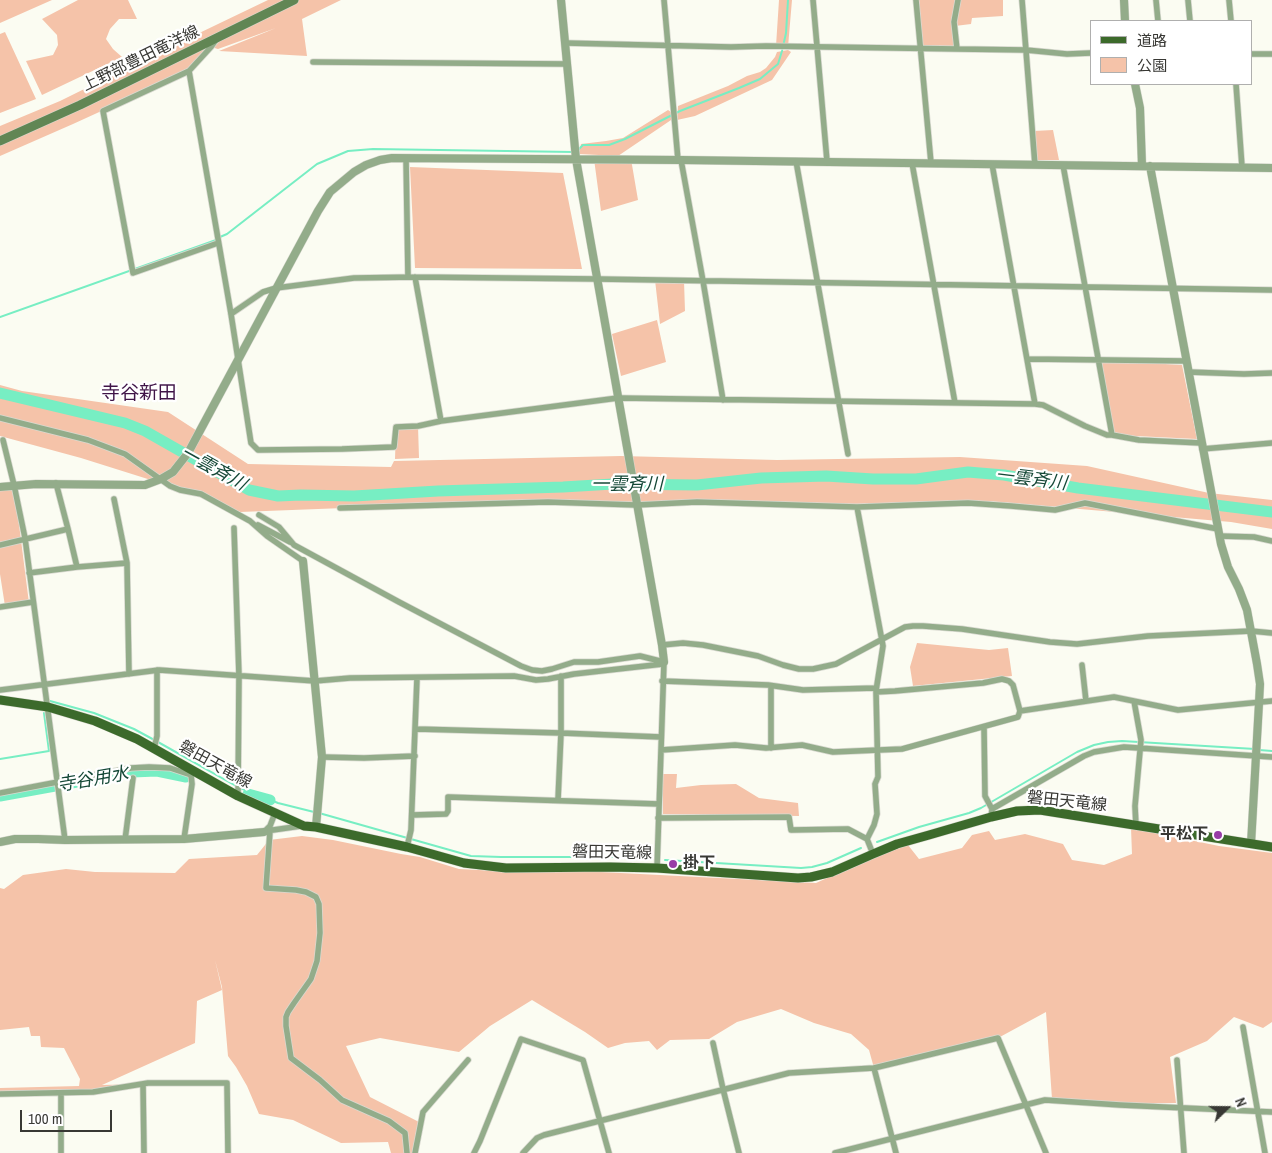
<!DOCTYPE html>
<meta charset="utf-8">
<style>
body{margin:0}
#map{position:relative;width:1272px;height:1153px;overflow:hidden;background:#fbfcf2;font-family:"Archivo Narrow","Noto Sans JP",sans-serif}
canvas{display:block}
.legend{position:absolute;left:1090px;top:20px;width:162px;height:65px;box-sizing:border-box;background:#fff;border:1px solid #afafae;margin:0;padding:6px 9px;list-style:none;font-size:15px;color:#383834}
.legend li{display:flex;align-items:center;gap:10px;height:25px}
.legend b{width:25px;border:1px solid #afafae}
.north{position:absolute;left:1202px;top:1083px;width:50px;height:50px;-webkit-text-stroke:4px #fff;paint-order:stroke;rotate:68deg;font-size:14px;font-weight:700;line-height:20px;text-align:center;color:#383834}
.north::after{content:'';display:block;margin:auto;width:18px;height:22px;background:#383834;clip-path:polygon(50% 0,100% 100%,50% 72%,0 100%)}
.scale{position:absolute;left:20px;top:1110px;width:92px;height:22px;box-sizing:border-box;border:2px solid #383834;border-top:0;padding-left:6px;font-size:15px;line-height:18px;white-space:nowrap;color:#383834;-webkit-text-stroke:4px #fff;paint-order:stroke}
</style>
<div id="map">
<canvas width="1272" height="1153"></canvas>
<ul class="legend">
<li><b style="height:6px;background:#3c6a2b"></b>道路</li>
<li><b style="height:14px;background:#f5c3a9"></b>公園</li>
</ul>
<div class="north">N</div>
<div class="scale">100 m</div>
</div>
<script>
const g = document.querySelector('canvas').getContext('2d');
g.lineJoin = 'round';
function fill(path, color) { g.fillStyle = color; g.fill(path, 'evenodd'); }
const toPath = rows => new Path2D(rows.map(r => 'M' + r).join(''));
function stroke(path, color, width, dash) { g.strokeStyle = color; g.lineWidth = width; g.lineCap = dash ? 'butt' : 'round'; g.setLineDash(dash || []); g.stroke(path); }
function write(font, color, halo, rows, align = 'center') {
  g.font = font + ' "Archivo Narrow","Noto Sans JP",sans-serif'; g.lineWidth = 4.5; g.setLineDash([]); g.textBaseline = 'middle'; g.strokeStyle = halo; g.fillStyle = color; for (const [text, x, y, turn = 0] of rows) {
    g.save(); g.translate(x, y); g.rotate((+turn || 0) * Math.PI / 180); g.textAlign = isNaN(turn) ? turn : align; if (halo) g.strokeText(text, 0, 0); g.fillText(text, 0, 0); g.restore();
  }
}
const green = toPath([
 [0,0,52,0,0,23],
 [78,0,128,0,137,19,119,19,110,29,106,39,113,49,122,57,42,95,26,61,53,55,58,45,57,35,42,19],
 [268,0,341,0,302,19,307,56,219,51,276,28,218,49,211,47,189,71,73,124,0,156,0,126,60,101,141,61],
 [779,0,792,0,788,47,776,46],
 [919,0,1003,0,1003,16,972,18,971,24,955,26,957,49,923,49],
 [5,32,36,99,0,113,0,34],
 [788,50,791,52,772,80,695,116,677,120,678,106,728,86,747,76,760,72,766,68,775,57,777,52],
 [668,110,671,112,674,118,618,156,579,154,581,144,606,141,623,138],
 [1053,130,1059,160,1037,160,1034,131],
 [594,159,631,159,638,200,601,211],
 [410,167,563,173,582,269,415,268],
 [655,280,684,281,685,311,660,324],
 [657,320,666,362,621,376,612,334],
 [1098,360,1182,365,1197,439,1115,435],
 [0,385,22,391,168,412,248,464,391,467,394,461,621,456,777,460,960,457,1087,466,1209,493,1272,500,1272,529,1231,522,987,501,809,505,618,504,422,505,240,512,170,486,81,458,0,436],
 [418,426,419,458,395,459,396,427],
 [14,485,29,603,5,606,0,574,0,487],
 [917,643,989,650,1008,648,1012,676,913,686,910,667],
 [663,774,677,774,676,788,701,785,736,784,759,798,798,803,799,816,663,814],
 [1131,828,1219,846,1272,853,1272,1022,1263,1028,1234,1017,1207,1041,1170,1057,1176,1103,1089,1103,1052,1099,1046,1012,998,1038,874,1068,869,1050,851,1034,814,1023,781,1009,737,1022,709,1039,670,1040,657,1050,649,1041,625,1043,608,1048,585,1032,532,1000,490,1026,459,1052,380,1038,346,1046,370,1097,421,1123,415,1153,391,1153,388,1142,341,1143,293,1120,259,1114,247,1086,236,1067,228,1056,222,987,215,960,222,990,197,1001,195,1043,102,1085,143,1084,96,1092,0,1094,0,1088,79,1086,80,1079,64,1048,41,1047,40,1036,31,1036,29,1027,0,1030,0,888,4,889,23,875,66,869,95,872,175,873,189,859,257,855,269,840,302,836,333,840,401,854,420,857,459,869,517,872,601,872,816,883,865,861,908,845,919,859,962,848,972,835,989,831,995,840,1025,834,1063,844,1072,860,1104,865,1132,854]
]);
const stream = toPath([
 [577,151,583,145,609,145,625,139,680,111,739,88,760,79,778,64,782,51,786,33,788,0],
 [220,237,227,234,317,164,348,151,373,149,573,152],
 [0,317,216,240],
 [50,701,94,713,134,729,158,742,236,786],
 [1259,750,1272,751],
 [0,759,49,751,44,713],
 [240,788,278,803,314,812],
 [319,813,471,856,501,857,629,857,648,859],
 [877,842,919,827,969,813,981,808,1077,752,1094,745,1108,742,1122,741,1255,749],
 [665,860,801,868,812,867,827,863,861,848]
]);
const river = toPath([
 [0,393,125,423,145,431,249,490,278,496,301,495,354,496,438,491,563,487,613,484,697,485,761,478,826,476,873,479,916,479,968,472,1004,475,1078,488,1272,512],
 [248,794,270,800],
 [0,796,132,772,157,771,186,777]
]);
const minor = toPath([
 [664,0,678,160],
 [813,0,827,161],
 [916,0,931,163],
 [1022,0,1035,165],
 [1156,0,1158,21],
 [1188,0,1190,21],
 [1229,0,1231,21],
 [216,40,211,47,189,71,103,111,133,273,218,243],
 [565,43,731,47,766,46,957,49,1026,50,1067,54,1091,53],
 [957,49,954,22,958,0],
 [1251,54,1272,54],
 [313,62,567,64],
 [189,71,231,314,251,443,258,450,342,449,394,447,396,427,418,426,441,421,618,398,1035,404,1043,405,1085,426,1107,435,1112,435,1139,440,1201,443],
 [1236,84,1242,167],
 [406,158,408,277],
 [681,160,703,281,723,400],
 [796,161,848,454],
 [912,163,955,403],
 [992,164,1035,404],
 [1063,165,1112,435],
 [415,277,441,421],
 [231,314,263,292,276,288,354,278,415,277,597,279,1272,290],
 [1028,359,1186,361],
 [1188,372,1244,374,1272,373],
 [0,418,88,440,125,454,170,486,180,490,201,494,250,521,267,536,303,561],
 [3,440,14,485,25,538,65,840],
 [1202,449,1272,443],
 [56,483,68,529,77,567],
 [114,499,127,563,129,674],
 [857,507,883,646,876,691,878,777,875,784,877,814,874,825,867,839],
 [340,508,548,502,636,505,697,502,857,507,968,503,1011,506,1055,510,1085,503,1218,529],
 [259,515,279,527,294,545,399,602,521,666,532,670,542,671,552,669,574,662,598,662,640,656,664,662,657,868],
 [258,525,290,542],
 [234,528,239,676,238,796],
 [1219,536,1254,537,1272,541],
 [0,545,68,529],
 [29,573,77,567,127,563],
 [0,607,33,602],
 [662,645,683,643,703,645,758,656,783,665,799,669,813,669,836,664,905,627,913,626,923,626,962,629,1050,642,1077,644,1148,636,1251,631,1272,633],
 [1082,665,1086,701],
 [662,681,768,685,803,690,876,688],
 [771,686,771,748],
 [0,690,159,670,315,681,350,678,514,676,536,680,548,679,574,674,663,664],
 [876,692,895,691,983,683,1002,679,1009,681,1013,685,1020,711],
 [1134,701,1141,740,1135,806,1136,826],
 [984,727,985,796,992,809],
 [416,729,561,733,661,737],
 [154,749,157,736,157,670],
 [661,750,735,745,766,748,802,745,833,752,902,749,1018,717,1020,711,1114,697,1178,710,1272,701],
 [322,757,364,758,415,756],
 [0,793,131,768,149,767,170,768,191,775,193,770],
 [558,800,561,733,561,676],
 [412,815,446,814,448,811,448,797,659,804],
 [991,817,992,809,1084,756,1094,752,1124,747,1272,757],
 [658,818,789,817,791,830,848,829,867,839,873,854],
 [266,831,301,826],
 [270,831,266,888,296,890,306,892,316,897,319,904,320,933,317,961,311,979,294,1003,288,1012,286,1017,286,1026,291,1058,320,1080,342,1100,389,1121,405,1133,407,1153],
 [264,832,270,826,275,813],
 [184,839,192,784,191,775],
 [125,840,133,778],
 [407,847,411,830,417,678],
 [1243,1027,1265,1153],
 [713,1043,723,1089,739,1153],
 [1177,1060,1184,1153],
 [874,1068,896,1153],
 [143,1084,144,1153],
 [61,1093,61,1153],
 [0,1094,93,1092,148,1083,227,1083,228,1153],
 [415,1153,423,1112,468,1060],
 [474,1153,480,1141,521,1039,583,1060,609,1153],
 [523,1153,537,1138,544,1135,789,1073,874,1068,998,1038,1046,1153],
 [835,1153,1045,1100,1120,1105,1272,1112]
]);
const tertiary = toPath([
 [561,0,576,159,662,645,664,662],
 [1124,0,1125,21],
 [1135,84,1140,108,1142,166],
 [1150,166,1221,544,1228,567,1239,589,1247,610,1257,664,1260,684,1259,703,1251,844],
 [0,487,36,484,145,485,161,479,173,472,188,453,318,211,330,192,354,172,366,165,380,160,392,158,681,160,1272,168],
 [303,561,322,757,316,827],
 [0,842,15,839,38,839,65,840,184,839,264,832]
]);
const secondary = toPath([
 [0,141,80,105,294,0]
]);
const primary = toPath([
 [0,700,48,707,95,721,137,739,238,796,304,826,316,827,407,847,464,863,506,868,610,867,657,868,798,878,811,877,832,872,873,854,897,844,929,835,991,817,1017,811,1040,810,1272,847]
]);
const markers = [
 [1218,835,5,"#983da7"],
 [673,864,5,"#983da7"]
];
const streetNames = [
 ["上野部豊田竜洋線",141,59,-26],
 ["磐田天竜線",215,765,29],
 ["磐田天竜線",1067,802,6],
 ["磐田天竜線",612,853,1]
];
const poiNames = [
 ["平松下",1208,835],
 ["掛下",683,864,"left"]
];
const waterNames = [
 ["一雲斉川",213,469,29],
 ["一雲斉川",1031,480,7],
 ["一雲斉川",627,485],
 ["寺谷用水",93,780,-10]
];
const quarterNames = [
 ["寺谷新田",139,394]
];
fill(green, '#f5c3a9');
stroke(stream, '#77eec3', 2);
stroke(river, '#77eec3', 11);
stroke(minor, '#d8d9d0', 7);
stroke(tertiary, '#d8d9d0', 9);
stroke(secondary, '#d8d9d0', 10);
stroke(primary, '#d8d9d0', 10);
stroke(minor, '#93ac8a', 5.5);
stroke(tertiary, '#93ac8a', 8);
stroke(secondary, '#618654', 9);
stroke(primary, '#3c6a2b', 9);
for (const [x, y, r, color] of markers) { const dot = new Path2D(); dot.arc(x, y, r, 0, 2 * Math.PI); g.fillStyle = color; g.fill(dot); stroke(dot, '#fff', 2); }
write('16px', '#383834', '#fff', streetNames);
write('bold 16px', '#383834', '#fff', poiNames, 'right');
write('italic 18px', '#154837', '#fff', waterNames);
write('19px', '#3f1447', '#fff', quarterNames);
</script>
